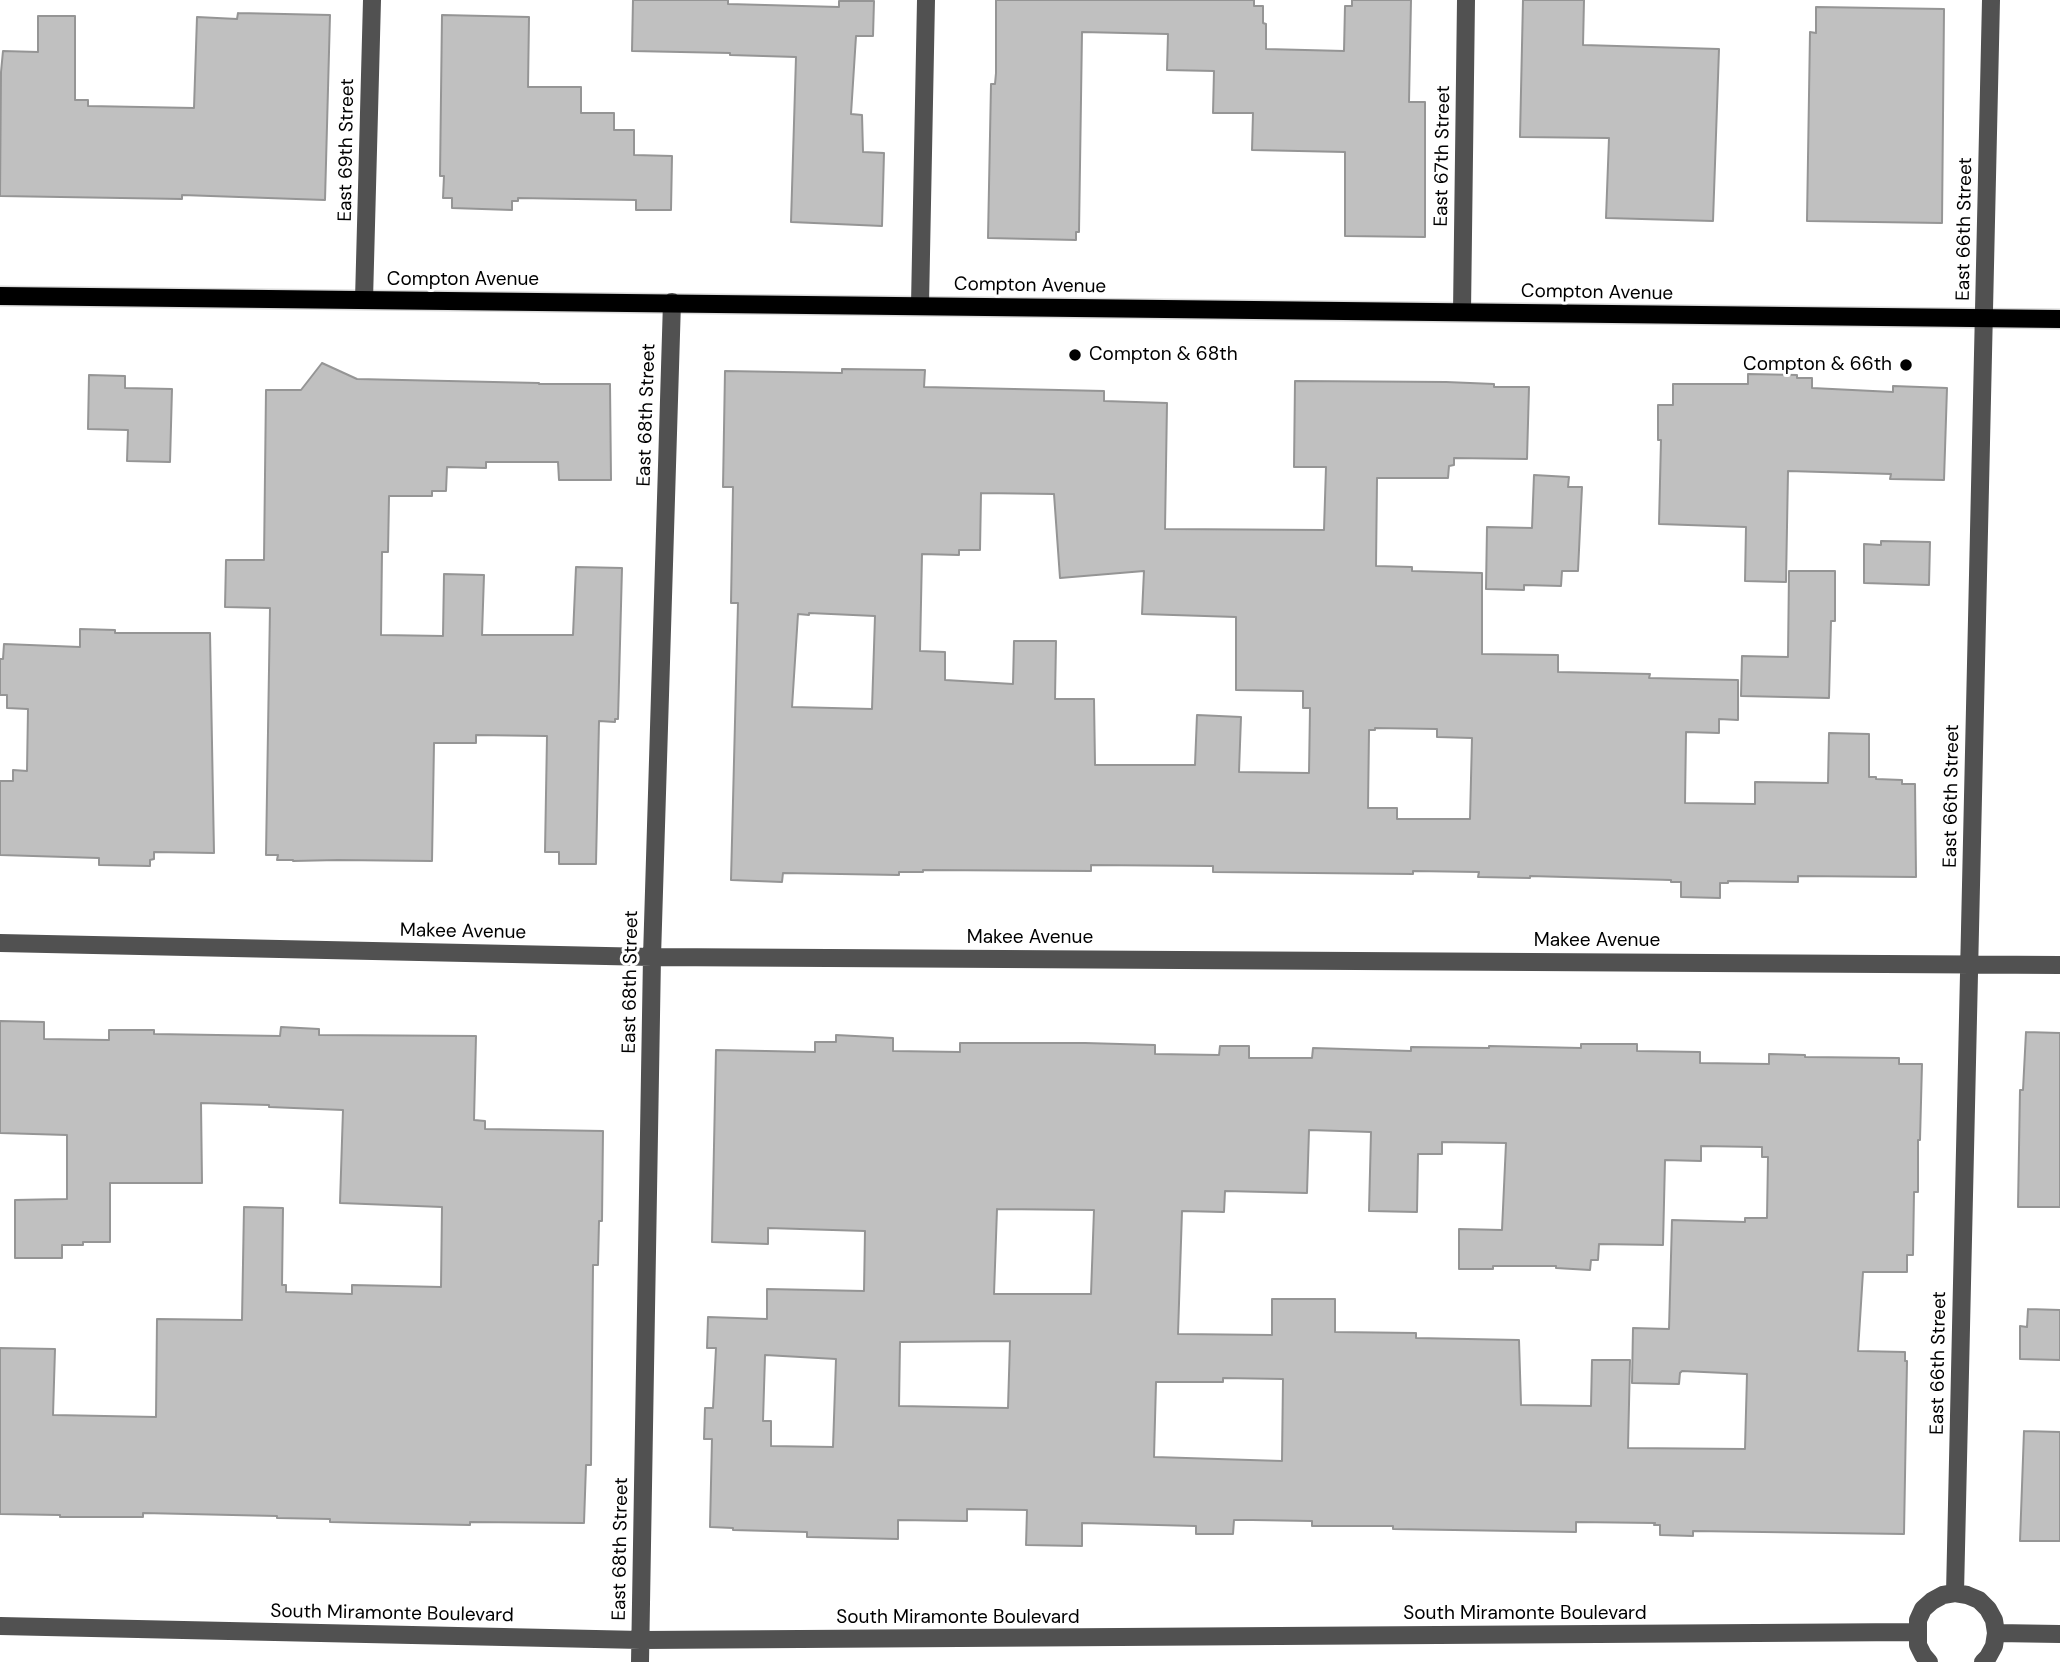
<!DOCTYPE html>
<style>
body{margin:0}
canvas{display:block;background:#fff}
</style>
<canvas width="2060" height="1662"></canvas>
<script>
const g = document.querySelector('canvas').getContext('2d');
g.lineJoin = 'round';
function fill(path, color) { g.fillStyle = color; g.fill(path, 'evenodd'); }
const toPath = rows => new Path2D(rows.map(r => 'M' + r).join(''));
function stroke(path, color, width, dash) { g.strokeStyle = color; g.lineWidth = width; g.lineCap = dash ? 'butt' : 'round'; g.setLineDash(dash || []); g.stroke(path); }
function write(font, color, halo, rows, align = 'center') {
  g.font = font + ' "DM Sans",sans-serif'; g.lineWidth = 6; g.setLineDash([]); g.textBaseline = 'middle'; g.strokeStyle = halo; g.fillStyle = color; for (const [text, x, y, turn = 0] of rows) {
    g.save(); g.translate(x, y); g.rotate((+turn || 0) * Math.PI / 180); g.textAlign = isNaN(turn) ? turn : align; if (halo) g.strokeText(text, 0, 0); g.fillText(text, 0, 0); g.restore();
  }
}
const building = toPath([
 [633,0,728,0,728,4,839,7,839,1,874,1,873,36,856,36,851,114,862,115,863,152,884,153,882,226,791,222,796,57,730,55,730,53,632,51,633,0],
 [996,0,1254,0,1254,6,1263,6,1263,23,1266,24,1266,49,1344,51,1345,6,1352,6,1352,0,1411,0,1409,102,1425,102,1425,237,1345,236,1345,152,1252,150,1253,113,1213,113,1214,71,1167,70,1168,34,1082,32,1079,232,1076,232,1076,240,988,238,991,84,995,84,996,73,996,0],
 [1523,0,1584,0,1583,45,1719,49,1713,221,1606,218,1609,138,1520,137,1523,0],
 [1816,7,1944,9,1942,223,1807,221,1810,32,1816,33,1816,7],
 [238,13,330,15,325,200,182,195,182,199,0,196,1,72,3,51,38,52,38,16,75,16,75,100,88,100,88,106,194,108,197,17,237,19,238,13],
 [442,15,529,17,528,87,581,87,581,113,614,113,614,130,634,130,634,155,672,156,671,210,636,210,636,200,518,198,518,201,512,201,512,210,452,208,452,198,443,198,444,176,440,176,442,15],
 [322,363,357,379,539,383,539,384,610,384,611,480,559,480,558,462,486,462,486,468,447,467,446,491,432,491,432,496,389,496,388,552,382,552,381,635,443,636,444,574,484,575,482,635,573,635,576,567,622,568,618,719,615,719,615,722,599,721,596,864,559,864,559,852,545,852,547,736,476,735,476,743,434,743,432,861,338,860,293,861,293,860,277,860,278,855,266,855,270,608,225,607,226,560,264,560,266,390,301,390,322,363],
 [842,369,925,370,924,387,1104,391,1104,401,1167,403,1165,529,1324,530,1326,467,1294,467,1295,381,1446,382,1494,384,1494,387,1529,387,1527,459,1454,458,1454,465,1449,466,1448,478,1377,478,1376,566,1412,567,1412,571,1482,573,1482,654,1558,655,1558,672,1650,674,1649,678,1738,680,1738,720,1719,719,1719,733,1686,732,1685,803,1755,804,1755,782,1828,783,1829,733,1869,734,1869,777,1876,777,1876,779,1902,780,1902,784,1915,784,1916,877,1798,876,1798,882,1728,881,1728,883,1720,883,1720,898,1681,897,1681,882,1671,882,1671,880,1530,876,1530,878,1478,877,1479,872,1413,871,1413,874,1213,872,1213,866,1091,865,1091,871,923,870,923,872,899,872,899,875,783,873,782,882,731,880,738,603,731,603,733,487,723,487,725,371,842,373,842,369],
 [981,493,1054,494,1060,578,1144,571,1142,614,1236,617,1236,690,1303,691,1303,708,1310,708,1309,773,1239,772,1241,717,1197,715,1195,765,1095,765,1094,699,1055,699,1056,641,1014,641,1013,684,945,680,945,652,920,651,922,554,959,555,959,550,980,550,981,493],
 [809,613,875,616,872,709,792,707,798,614,809,615,809,613],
 [1375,728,1437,729,1437,737,1472,738,1470,819,1397,819,1397,808,1368,808,1369,730,1375,730,1375,728],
 [1748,374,1797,375,1797,378,1812,378,1812,388,1893,392,1893,386,1947,388,1944,480,1890,479,1891,474,1788,471,1786,582,1745,581,1746,527,1659,524,1661,440,1658,440,1658,405,1673,405,1673,384,1748,384,1748,374],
 [89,375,125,376,125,388,172,389,170,462,127,461,128,430,88,429,89,375],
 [1534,475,1569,477,1568,487,1582,487,1578,571,1562,571,1561,586,1524,585,1524,590,1486,589,1487,527,1532,528,1534,475],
 [1881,541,1930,542,1929,585,1864,583,1864,544,1881,545,1881,541],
 [1789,571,1835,571,1835,621,1831,621,1829,698,1741,696,1742,656,1788,657,1789,571],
 [80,629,115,630,115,633,210,633,214,853,154,852,154,859,150,860,150,866,99,865,99,858,0,855,0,781,13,781,13,770,27,771,28,709,7,708,7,695,0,695,0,659,3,659,4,644,80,647,80,629],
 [0,1021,44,1022,44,1039,109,1040,109,1030,154,1030,154,1034,280,1036,281,1027,319,1029,319,1035,476,1036,474,1120,485,1121,485,1129,603,1131,602,1221,599,1221,598,1265,593,1265,591,1465,586,1465,584,1523,470,1522,470,1525,371,1523,330,1522,330,1519,277,1518,277,1516,143,1513,143,1517,60,1517,60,1515,0,1514,0,1348,55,1349,53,1415,156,1417,157,1319,242,1320,244,1207,283,1208,282,1285,286,1285,286,1292,352,1294,352,1285,441,1287,442,1207,340,1203,343,1110,269,1107,269,1105,201,1103,202,1183,110,1183,110,1242,83,1242,83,1245,62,1245,62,1258,15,1258,15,1200,67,1199,67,1135,0,1133,0,1021],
 [2026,1032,2060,1033,2060,1207,2018,1207,2020,1090,2023,1090,2026,1032],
 [836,1035,893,1038,893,1051,960,1052,960,1043,1085,1043,1155,1045,1155,1054,1219,1055,1220,1046,1249,1046,1249,1058,1312,1058,1313,1048,1411,1051,1411,1047,1489,1048,1489,1046,1581,1048,1581,1044,1637,1044,1637,1051,1700,1052,1700,1063,1769,1064,1769,1054,1805,1055,1805,1057,1899,1058,1899,1064,1922,1064,1920,1140,1918,1140,1918,1192,1914,1192,1913,1255,1907,1255,1907,1272,1863,1272,1858,1351,1905,1352,1905,1361,1907,1361,1904,1534,1693,1531,1693,1536,1660,1535,1660,1525,1654,1525,1655,1523,1576,1522,1576,1532,1393,1529,1393,1526,1312,1526,1312,1521,1252,1520,1234,1520,1233,1534,1196,1534,1196,1526,1082,1523,1082,1546,1026,1545,1027,1510,967,1509,967,1521,898,1520,898,1539,807,1537,807,1532,733,1530,733,1528,710,1527,712,1439,704,1439,705,1408,713,1408,716,1348,707,1348,708,1317,767,1319,767,1289,864,1291,865,1231,768,1228,768,1244,712,1242,716,1050,815,1052,815,1042,836,1042,836,1035],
 [1309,1130,1371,1132,1369,1211,1417,1212,1418,1154,1442,1154,1442,1142,1506,1143,1502,1230,1459,1229,1459,1269,1493,1269,1493,1266,1556,1266,1556,1268,1590,1270,1591,1260,1598,1260,1599,1244,1663,1245,1665,1160,1701,1161,1701,1146,1762,1147,1762,1157,1768,1157,1767,1218,1745,1218,1745,1222,1672,1220,1669,1329,1633,1328,1632,1383,1679,1384,1680,1373,1682,1371,1747,1374,1745,1449,1628,1448,1630,1360,1592,1360,1591,1406,1521,1405,1519,1340,1416,1338,1416,1333,1335,1332,1335,1299,1272,1299,1272,1335,1178,1334,1182,1211,1224,1212,1225,1191,1307,1193,1309,1130],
 [997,1209,1094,1210,1091,1294,994,1294,997,1209],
 [1010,1341,1008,1408,899,1406,900,1342,1010,1341],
 [765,1355,836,1359,833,1447,771,1446,771,1421,763,1421,765,1355],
 [1223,1378,1283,1379,1282,1461,1154,1457,1156,1382,1223,1382,1223,1378],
 [2028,1309,2060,1310,2060,1360,2020,1359,2020,1326,2027,1327,2028,1309],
 [2024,1431,2060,1432,2060,1541,2020,1541,2024,1431]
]);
const minor = toPath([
 [364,300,372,0],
 [920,305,926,0],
 [1462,312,1466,0],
 [0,943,652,957,2060,965],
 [1955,1593,1991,0],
 [0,1626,641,1640,1916,1632],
 [1996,1633,2060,1634],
 [640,1662,652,957,672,302],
 [1929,1662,1923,1655,1918,1645,1918,1620,1923,1609,1932,1601,1943,1595,1955,1593,1967,1595,1979,1600,1988,1609,1994,1620,1996,1633,1994,1646,1988,1657,1983,1662]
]);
const major = toPath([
 [0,296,2060,319]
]);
const markers = [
 [1075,355,7,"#000"],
 [1906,365,7,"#000"]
];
const streetNames = [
 ["East 69th Street",347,150,-89],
 ["East 67th Street",1443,156,-89],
 ["East 66th Street",1965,229,-89],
 ["Compton Avenue",463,280],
 ["Compton Avenue",1030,286,1],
 ["Compton Avenue",1597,293,1],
 ["East 68th Street",647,415,-88],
 ["East 66th Street",1952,796,-89],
 ["Makee Avenue",463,932,1],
 ["Makee Avenue",1030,938],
 ["Makee Avenue",1597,941],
 ["East 68th Street",631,982,-89],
 ["East 66th Street",1939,1363,-89],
 ["East 68th Street",621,1549,-89],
 ["South Miramonte Boulevard",392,1614,1],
 ["South Miramonte Boulevard",1525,1614],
 ["South Miramonte Boulevard",958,1618]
];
const poiNames = [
 ["Compton & 68th",1089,355],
 ["Compton & 66th",1892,365,"right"]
];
fill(building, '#c0c0c0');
stroke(building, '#959595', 2);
stroke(major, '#dbdbdb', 21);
stroke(minor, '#515151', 18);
stroke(major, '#000', 18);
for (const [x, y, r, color] of markers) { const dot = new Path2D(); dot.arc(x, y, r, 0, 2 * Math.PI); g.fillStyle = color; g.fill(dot); stroke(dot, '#fff', 2.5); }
write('19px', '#000', '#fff', streetNames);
write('19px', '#000', '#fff', poiNames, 'left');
</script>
